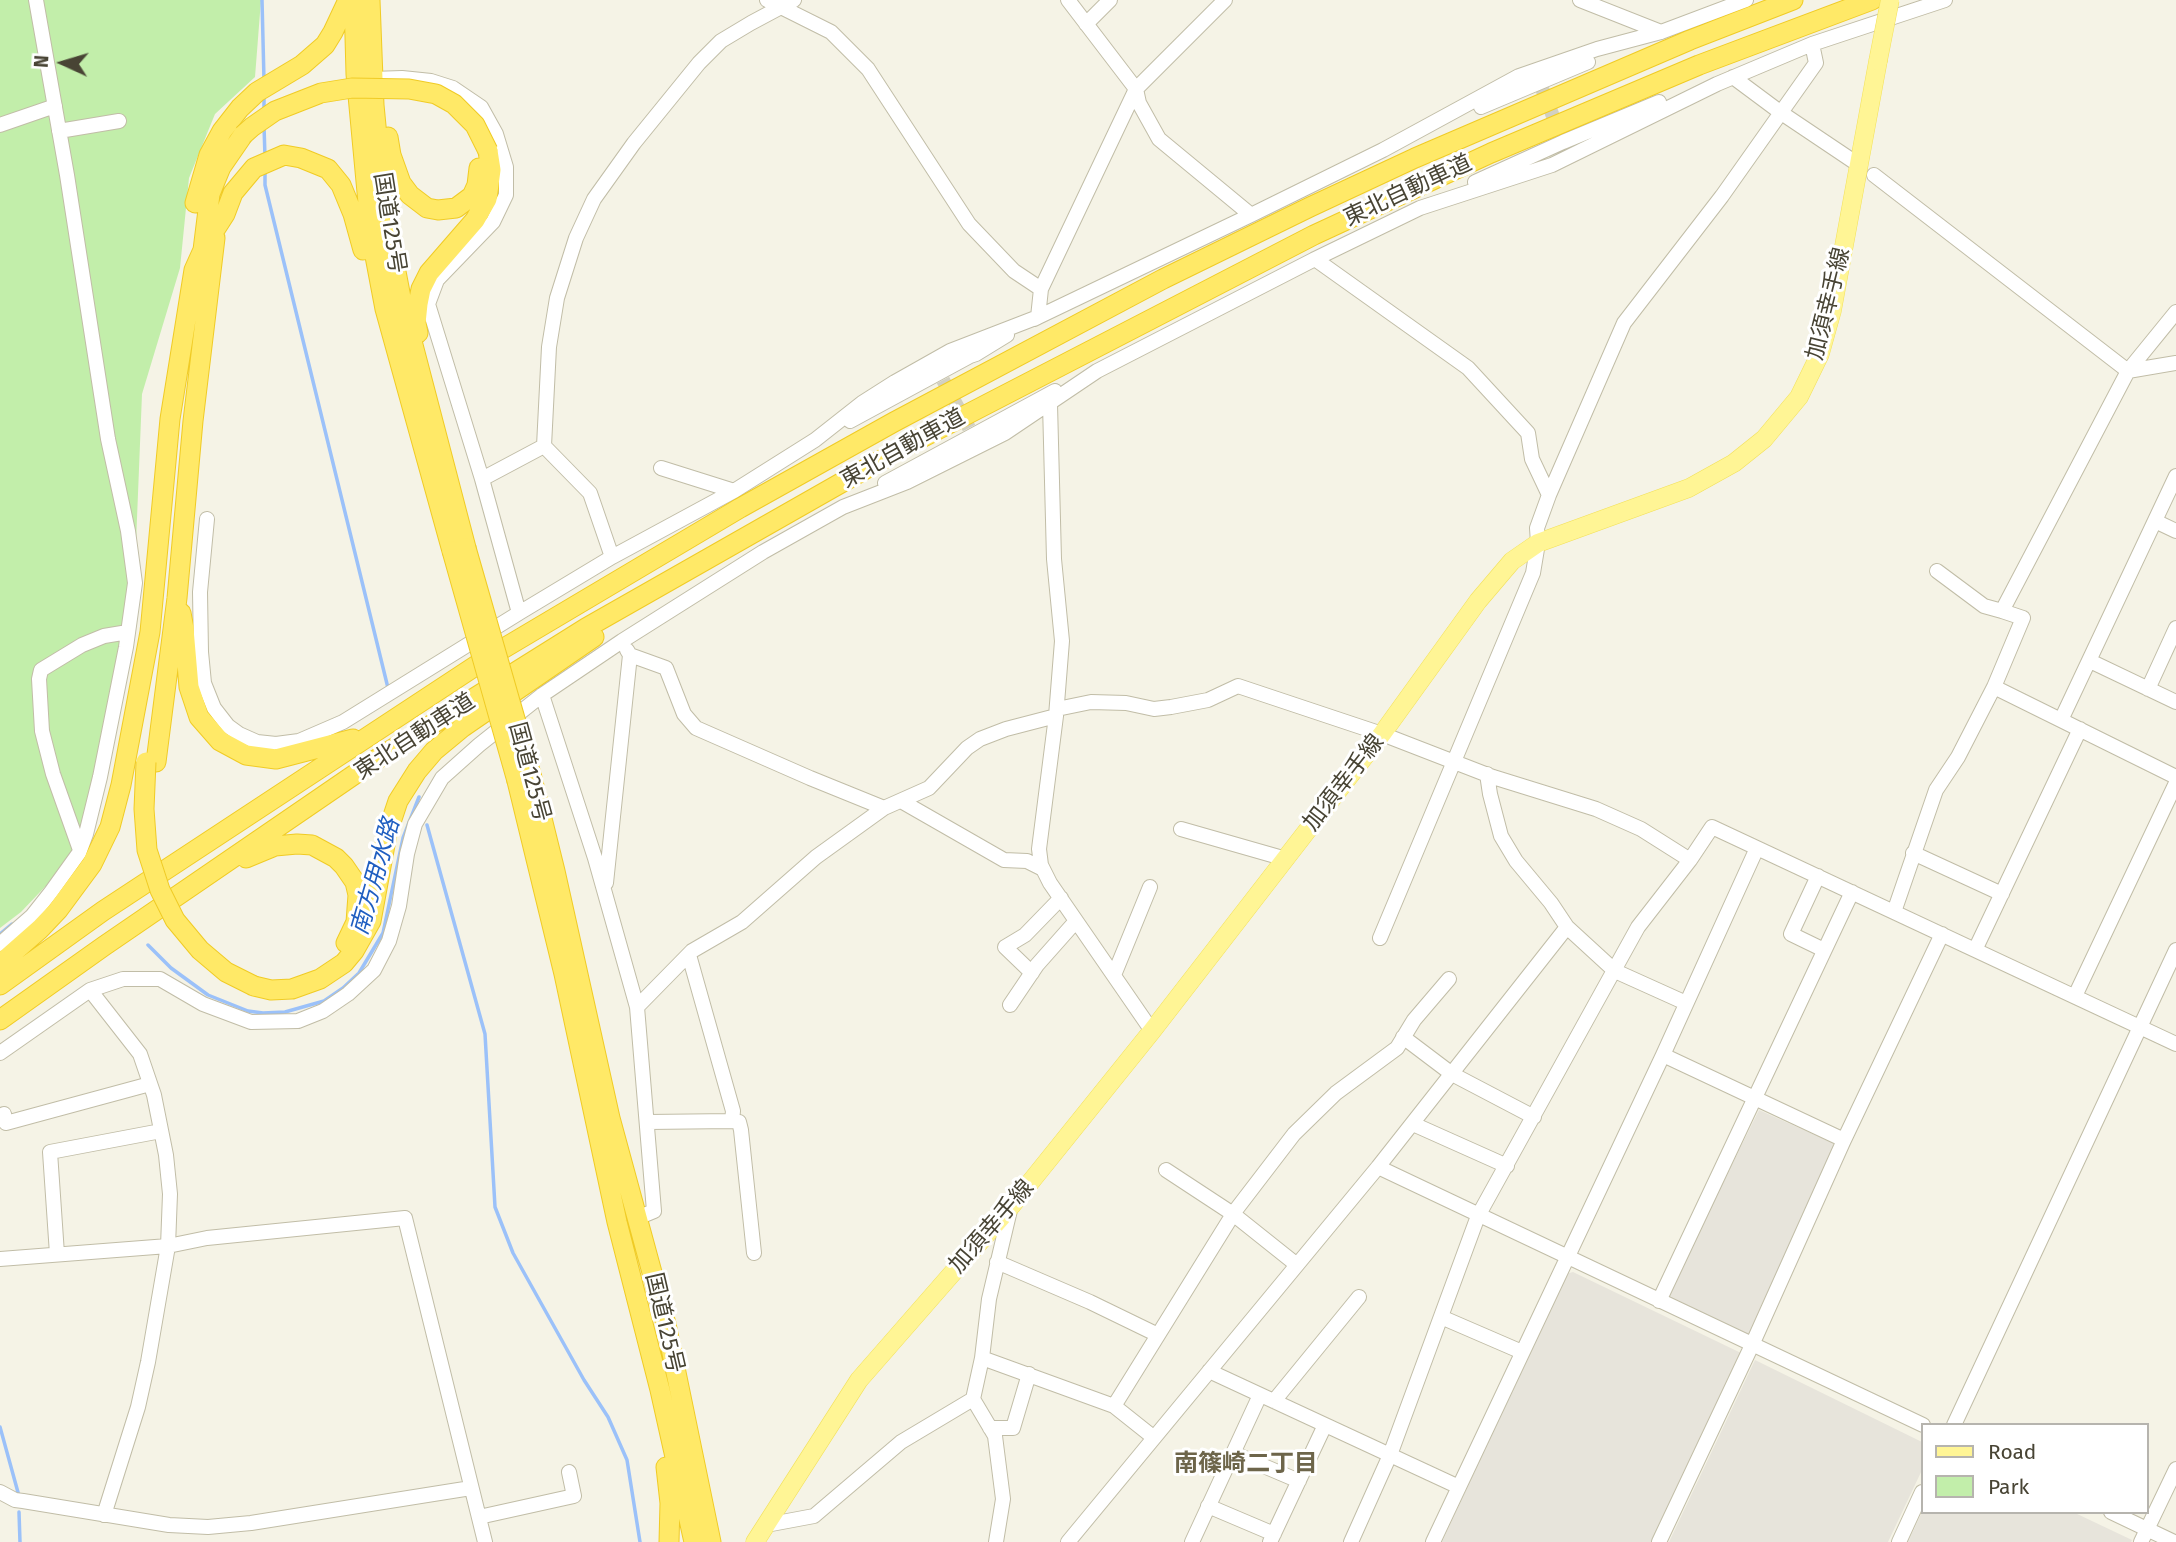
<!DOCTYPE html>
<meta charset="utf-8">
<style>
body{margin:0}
#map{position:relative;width:2176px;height:1542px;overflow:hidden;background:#f5f3e6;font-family:"Fira Sans",sans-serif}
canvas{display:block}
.legend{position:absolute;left:1921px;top:1423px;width:228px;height:91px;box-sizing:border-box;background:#fff;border:2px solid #b6b4ae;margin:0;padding:9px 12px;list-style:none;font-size:21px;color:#484434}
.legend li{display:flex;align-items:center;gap:14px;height:35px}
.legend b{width:35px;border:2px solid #b6b4ae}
.north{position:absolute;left:28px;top:28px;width:70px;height:70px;-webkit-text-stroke:5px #fff;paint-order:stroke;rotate:274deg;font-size:19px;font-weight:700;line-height:28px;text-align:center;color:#484434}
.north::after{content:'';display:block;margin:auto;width:24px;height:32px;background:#484434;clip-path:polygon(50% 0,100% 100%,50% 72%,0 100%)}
</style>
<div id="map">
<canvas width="2176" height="1542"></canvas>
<ul class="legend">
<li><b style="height:9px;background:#fff595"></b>Road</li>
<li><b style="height:19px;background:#c2eeaa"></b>Park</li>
</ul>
<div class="north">N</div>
</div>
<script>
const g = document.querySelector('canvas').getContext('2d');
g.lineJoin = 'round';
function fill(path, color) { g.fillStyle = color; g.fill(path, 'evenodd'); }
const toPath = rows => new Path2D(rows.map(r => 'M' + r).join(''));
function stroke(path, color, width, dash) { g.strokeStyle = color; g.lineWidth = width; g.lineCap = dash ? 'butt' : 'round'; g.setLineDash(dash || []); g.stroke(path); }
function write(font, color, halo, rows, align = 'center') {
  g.font = font + ' "Fira Sans","Noto Sans JP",sans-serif'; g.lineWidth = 6; g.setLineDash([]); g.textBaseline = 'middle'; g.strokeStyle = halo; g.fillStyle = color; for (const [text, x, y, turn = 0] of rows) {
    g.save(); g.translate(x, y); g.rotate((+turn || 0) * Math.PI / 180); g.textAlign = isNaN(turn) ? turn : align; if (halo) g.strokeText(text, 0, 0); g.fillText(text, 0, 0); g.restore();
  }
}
const industrial = toPath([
 [1759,1110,1833,1143,1834,1149,1747,1341,1664,1302],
 [1573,1272,1741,1353,1652,1542,1442,1542,1566,1274],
 [1755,1360,1922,1442,1922,1470,1888,1542,1669,1542],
 [1922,1512,2073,1512,2132,1540,2131,1542,1908,1542]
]);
const green = toPath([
 [0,0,261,0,255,77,215,114,189,178,180,268,142,394,134,593,80,850,21,912,0,928]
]);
const stream = toPath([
 [262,0,264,80],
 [264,94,264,111],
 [264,126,265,157],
 [265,171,265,185,388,688],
 [427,825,485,1034,495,1207,513,1253,584,1380,608,1417,627,1460,640,1542],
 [0,934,12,924],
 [148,945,171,968,208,995,248,1011,263,1013,285,1012,324,1001,343,988,359,973,383,933,403,838,419,797],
 [0,1427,19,1496],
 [19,1512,20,1542]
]);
const minorTunnel = toPath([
 [1541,86,1560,134],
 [943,380,969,428]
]);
const minor = toPath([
 [767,0,831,32,868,69,969,224,1014,271,1041,289],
 [1068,0,1136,89,1139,103,1159,139,1251,215],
 [1580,0,1661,32],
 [1086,24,1110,0],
 [1733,77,1780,112,1853,161],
 [372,79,402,78,431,81,453,88,481,107,496,134,506,167,506,195,493,222,437,280,428,304,482,479,519,613,612,557,734,491,815,440,862,403,895,382,950,351,1038,317,1251,215,1383,150,1519,76,1597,49,1661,32,1746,0],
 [1481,107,1588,62],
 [0,125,55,106],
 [59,131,119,121],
 [1874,175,2128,371,2176,363],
 [1475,182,1563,142,1659,102],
 [1315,259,1468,368,1528,433,1532,459,1549,495],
 [1034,319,1038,317,1041,289,1136,89,1225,0],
 [1047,397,1050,404,1054,559,1062,641,1056,716,1039,849,1041,865,1050,883,1152,1031],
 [850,421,970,356,976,354,1007,335],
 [661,468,734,491],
 [482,479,544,446],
 [885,483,1055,391],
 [207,519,200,592,201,652,204,683,214,708,228,726,239,734,257,742,276,744,299,741,343,722,519,613],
 [2155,521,2176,531],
 [612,557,590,493,544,446,549,347,557,298,576,238,594,199,634,143,699,63,721,41,751,23,794,0],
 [1937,571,1984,606,2002,611],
 [630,655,666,668,684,714,696,728,810,778,884,808],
 [2090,661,2176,702],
 [1994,687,2176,777],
 [2148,689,2176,628],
 [542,695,595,858,637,1007,654,1211,637,1218],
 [1057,709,1091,702,1126,703,1154,709,1171,707,1208,700,1238,686,1382,734,1493,777,1596,809,1641,829,1690,860],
 [2061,720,2176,476],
 [1487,774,1490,794,1501,836,1516,861,1551,903,1567,927,1615,971,1686,1003],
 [901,801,1004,860,1027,861,1043,869],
 [1181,829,1286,859],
 [80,850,53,774,42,731,39,679,41,670,82,645,104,636,128,632],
 [1913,853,2002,894],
 [1818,876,1791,934,1824,950],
 [606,883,630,655,627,650],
 [1894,912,1936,790,1958,757,1994,687,2023,618,2002,611,2128,371,2176,312],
 [1380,938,1533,573,1538,543,1537,528,1549,495,1624,323,1722,196,1816,63,1812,44],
 [0,944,32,916,51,892,79,853,86,834,100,777,126,647,135,583,128,531,108,439,67,175,36,0],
 [1975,950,2080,729],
 [1032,973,1005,947,1025,935,1061,898],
 [1114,975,1150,887],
 [90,990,140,1054,154,1095,166,1155,170,1194,168,1246,148,1362,138,1407,104,1515],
 [2075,996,2176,783],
 [1010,1005,1037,965,1076,921],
 [637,1007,692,951,742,922,816,857,884,808,929,788,967,748,980,739,1006,729,1056,716],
 [1403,1037,1452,1074,1534,1117],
 [0,1053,90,990,123,979,160,979,203,1004,251,1022,298,1021,323,1011,348,994,374,970,389,941,399,906,407,854,415,824,442,778,479,745,542,695,622,641,763,552,843,507,907,482,1005,433,1097,371,1315,259,1420,208,1552,165,1717,84,1812,44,1945,0],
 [1663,1055,1844,1140],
 [4,1114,6,1123,150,1084],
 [732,1121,739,1122,741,1130,754,1253],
 [648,1122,732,1121,733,1111,689,955],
 [1413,1124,1507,1166],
 [1378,1167,1923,1425],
 [1166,1170,1233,1214,1297,1265],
 [57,1254,50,1152,161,1131],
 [0,1259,168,1246,207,1238,405,1218,485,1542],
 [997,1262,1090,1302,1158,1335],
 [1659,1301,1852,892],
 [1441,1317,1522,1352],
 [982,1358,1114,1406,1153,1437],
 [1209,1371,1459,1487],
 [973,1399,995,1436,1003,1499,996,1542],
 [1274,1401,1359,1297],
 [1114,1406,1235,1211,1294,1134,1336,1093,1397,1048,1414,1020,1449,979],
 [1954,1425,2176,950],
 [990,1428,1013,1428,1029,1374],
 [1233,1453,1299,1481],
 [0,1492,15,1500,23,1501,169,1525,208,1527,251,1523,471,1488],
 [1208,1506,1274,1534],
 [2111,1512,2174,1542],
 [479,1517,574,1496,569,1472],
 [766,1525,814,1516,901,1442,973,1399,982,1358,989,1299,1011,1206],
 [1068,1542,1378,1167,1567,927],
 [1192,1542,1260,1395],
 [1270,1542,1325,1425],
 [1351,1542,1390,1455,1478,1216,1638,927,1690,860,1712,827,2176,1044],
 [1433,1542,1663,1055,1757,848],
 [1659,1542,1752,1345,1844,1140,1942,934],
 [1899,1542,1922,1492],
 [2141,1542,2176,1469]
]);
const major = toPath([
 [755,1542,859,1380,1012,1205,1152,1031,1382,734,1478,601,1512,561,1538,543,1689,488,1734,463,1764,439,1799,397,1820,354,1832,311,1878,61]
]);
const highway = toPath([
 [354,0,356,74,371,235,385,309,452,551],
 [370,0,374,105,384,209,402,303,466,548],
 [388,137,391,155,401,183,410,195,427,208,438,210,456,208,472,196,477,185,479,168],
 [195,203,209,155,222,131,240,108,257,92,302,65,325,45,333,32,348,0],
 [216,228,225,214,233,193,254,168,284,155,301,158,328,169,341,185,353,214,363,250],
 [418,333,416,323,418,304,421,289,429,273,475,220,487,199,491,170,488,151],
 [181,613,184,629,189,687,199,717,220,741,246,755,276,759,353,739],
 [156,762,177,598,193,421,215,238],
 [532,778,555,871,610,1118,666,1324,711,1542],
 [517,781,564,974,617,1222,660,1390,694,1542],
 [246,858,275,846,297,844,312,845,336,858,344,866,355,882,358,895,356,922,346,943],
 [0,964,40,929,58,910,92,864,110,827,121,785,150,632,170,419,194,270,203,250,210,194,216,179,221,167,243,135],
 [0,985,103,911,489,657,740,508,894,422,1163,279,1310,207,1415,158,1690,40,1793,0],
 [254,986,271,990,292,989,320,979,344,963,354,951,371,921,387,834,398,801,417,771,434,751,463,727,594,637],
 [0,1020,104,946,380,757,586,628,906,446,1314,235,1491,153,1699,65,1872,0],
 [666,1467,670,1503,669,1542]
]);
const majorBridge = toPath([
 [1878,61,1890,0]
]);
const highwayBridge = toPath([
 [243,135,252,127,275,111,321,93,352,88,409,89,436,94,454,104,475,125,488,151],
 [466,548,532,778],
 [452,551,517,781],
 [146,762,144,809,147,850,160,890,175,920,200,950,226,972,254,986]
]);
const streetNames = [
 ["東北自動車道",1408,191,-25],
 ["国道125号",389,223,81],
 ["加須幸手線",1829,304,-76],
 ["東北自動車道",903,449,-29],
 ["東北自動車道",415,737,-33],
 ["国道125号",529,772,75],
 ["加須幸手線",1344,783,-52],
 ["加須幸手線",992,1227,-49],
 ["国道125号",664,1323,77]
];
const waterNames = [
 ["南方用水路",376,877,-74]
];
const neighbourhoodNames = [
 ["南篠崎二丁目",1246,1464]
];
fill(industrial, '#e7e4db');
fill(green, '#c2eeaa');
stroke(stream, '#9bc1f9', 3.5);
stroke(minorTunnel, '#d2d0c2', 14, [14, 7]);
stroke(minor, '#c1bda7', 16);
stroke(major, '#f2e057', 19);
stroke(highway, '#f0cb25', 21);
stroke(minor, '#fff', 14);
stroke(major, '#fff595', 18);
stroke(highway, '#ffe967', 19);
stroke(majorBridge, '#f2e057', 19, []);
stroke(highwayBridge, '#f0cb25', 21, []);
stroke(majorBridge, '#fff595', 18);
stroke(highwayBridge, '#ffe967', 19);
write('23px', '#484434', '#fff', streetNames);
write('italic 24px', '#205fc1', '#fff', waterNames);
write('bold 24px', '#6d654a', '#fff', neighbourhoodNames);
</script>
